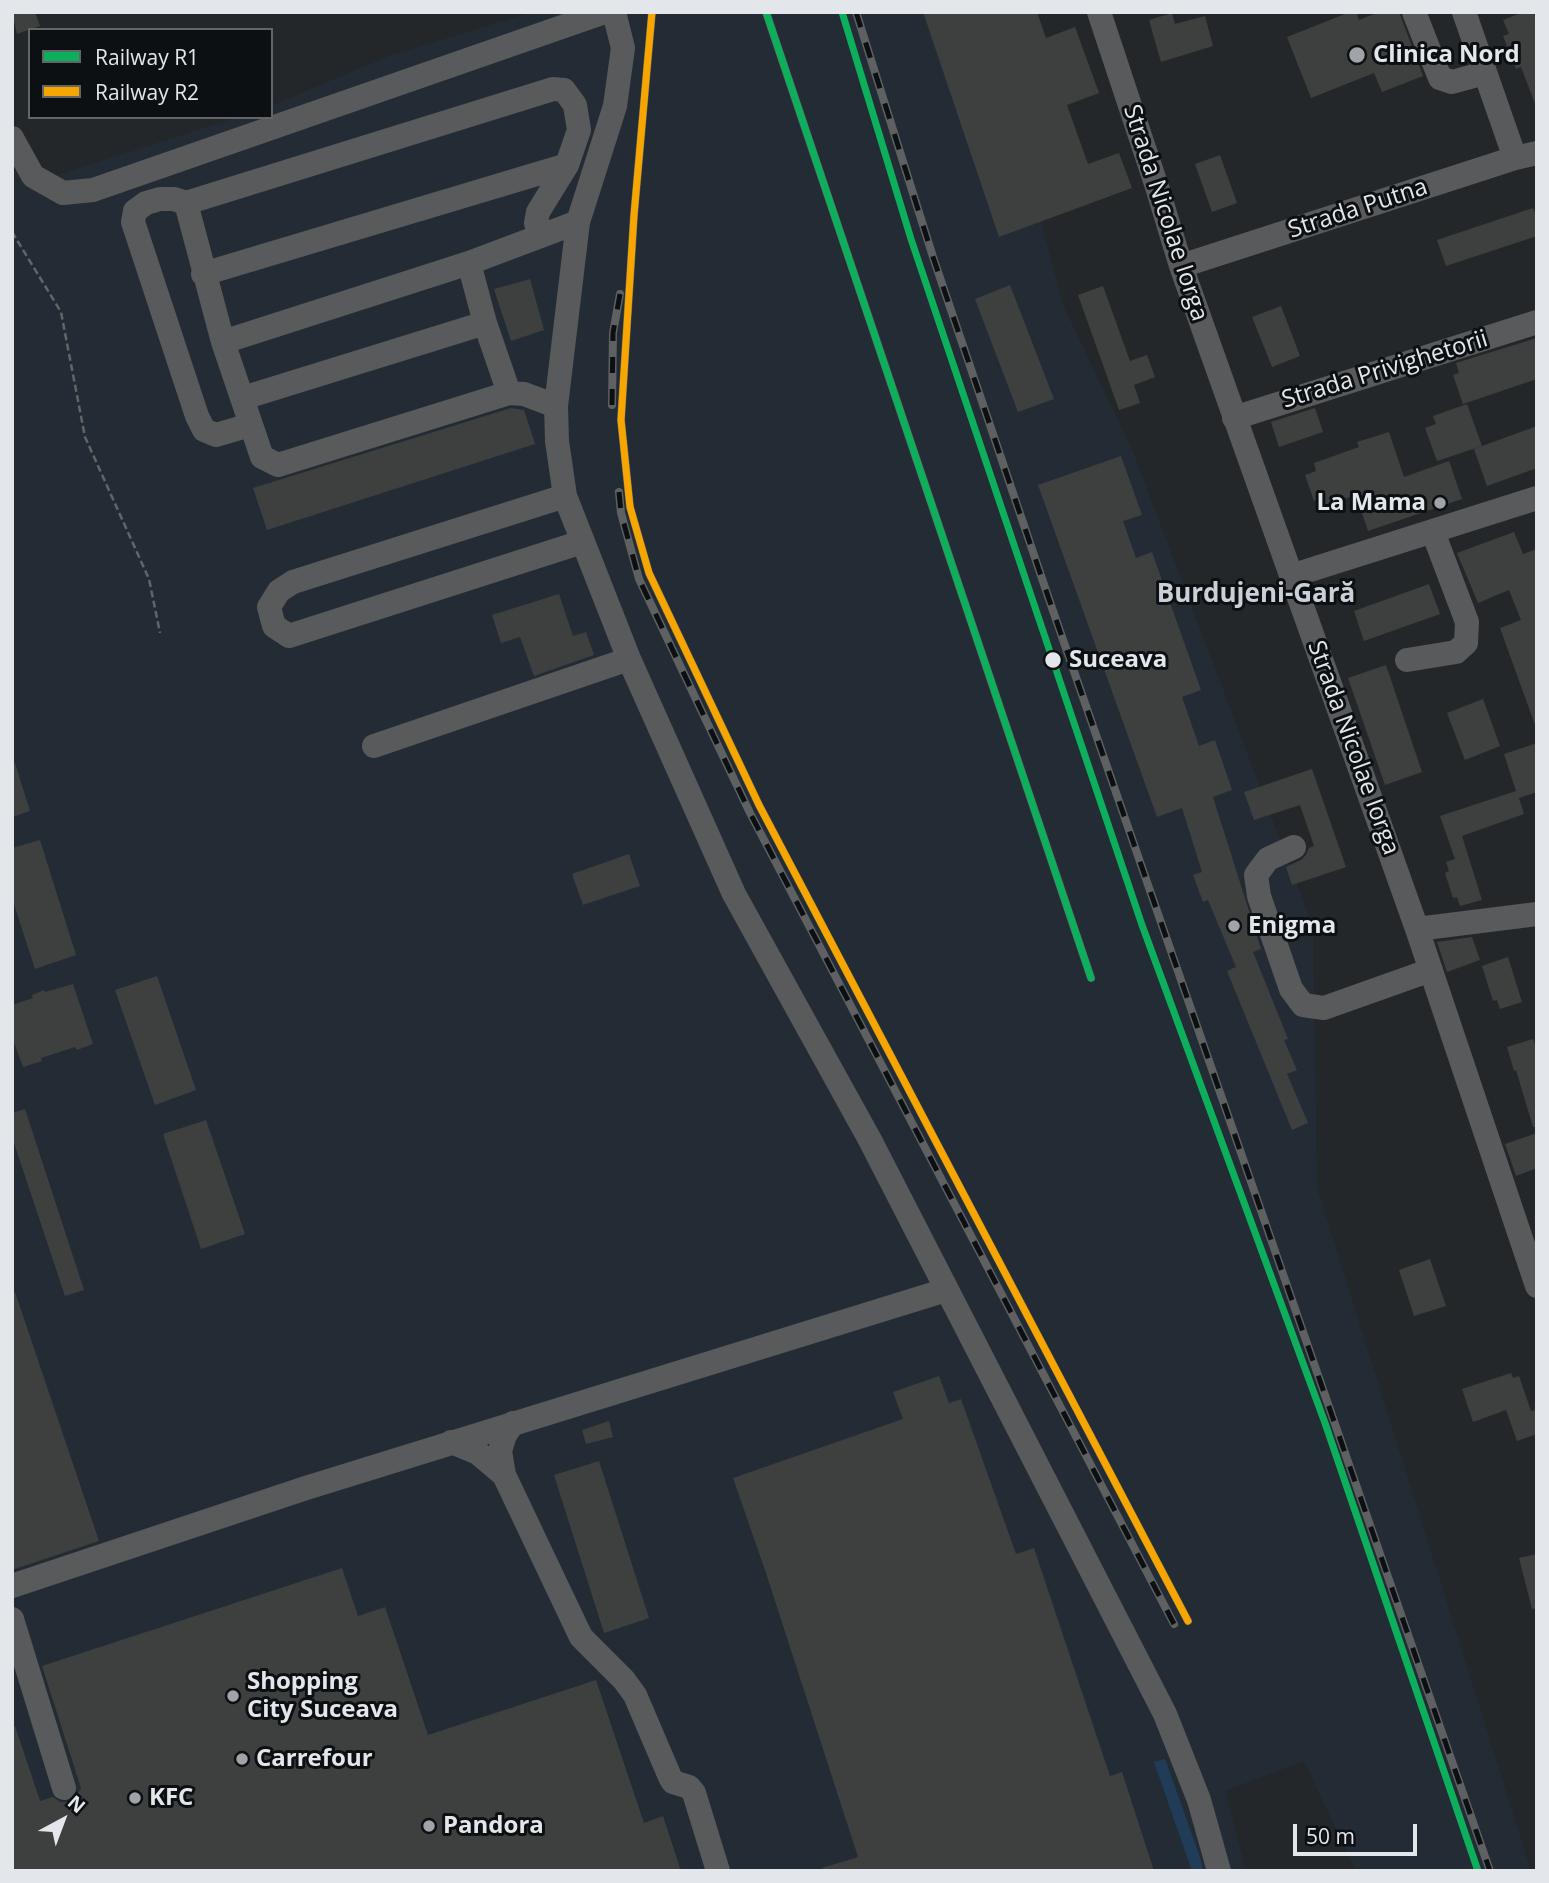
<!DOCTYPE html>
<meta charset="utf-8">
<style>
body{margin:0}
#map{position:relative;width:1549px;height:1883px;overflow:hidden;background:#24272a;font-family:"Open Sans",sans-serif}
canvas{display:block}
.frame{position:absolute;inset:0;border:14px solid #e3e6ea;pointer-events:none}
.legend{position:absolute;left:28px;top:28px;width:245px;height:91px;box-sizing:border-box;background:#0d1012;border:2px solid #636668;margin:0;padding:9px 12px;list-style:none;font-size:21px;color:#e3e6ea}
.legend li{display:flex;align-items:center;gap:14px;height:35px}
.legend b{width:35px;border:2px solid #636668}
.north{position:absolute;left:28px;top:1785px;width:70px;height:70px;-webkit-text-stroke:5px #0d1012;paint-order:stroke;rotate:41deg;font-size:19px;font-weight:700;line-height:28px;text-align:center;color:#e3e6ea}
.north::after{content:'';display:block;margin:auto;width:24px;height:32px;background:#e3e6ea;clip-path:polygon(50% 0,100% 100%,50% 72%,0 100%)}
.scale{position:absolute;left:1293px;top:1824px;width:124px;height:32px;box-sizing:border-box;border:4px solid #e3e6ea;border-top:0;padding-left:9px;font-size:21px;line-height:24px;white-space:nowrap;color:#e3e6ea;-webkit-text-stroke:5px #0d1012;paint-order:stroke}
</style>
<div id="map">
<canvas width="1549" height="1883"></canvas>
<div class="frame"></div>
<ul class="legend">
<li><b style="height:9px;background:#0daf5c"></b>Railway R1</li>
<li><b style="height:9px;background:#f7a600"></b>Railway R2</li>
</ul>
<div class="north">N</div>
<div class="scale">50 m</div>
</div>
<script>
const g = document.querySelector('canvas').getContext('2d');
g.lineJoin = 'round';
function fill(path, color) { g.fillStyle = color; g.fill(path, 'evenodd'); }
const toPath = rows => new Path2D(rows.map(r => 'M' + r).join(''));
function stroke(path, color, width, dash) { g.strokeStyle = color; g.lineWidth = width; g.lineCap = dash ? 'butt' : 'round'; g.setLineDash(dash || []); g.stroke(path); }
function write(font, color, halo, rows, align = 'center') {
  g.font = font + ' "Open Sans",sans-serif'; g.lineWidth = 6; g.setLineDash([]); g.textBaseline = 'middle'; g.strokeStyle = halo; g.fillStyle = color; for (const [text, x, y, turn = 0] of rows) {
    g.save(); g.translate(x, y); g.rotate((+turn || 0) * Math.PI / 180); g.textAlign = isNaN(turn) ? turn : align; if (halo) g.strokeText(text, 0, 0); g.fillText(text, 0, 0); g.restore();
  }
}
const built = toPath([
 [522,12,985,12,1063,305,1133,452,1313,927,1317,1188,1531,1871,1356,1871,1304,1761,1225,1791,1246,1871,12,1871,12,171,57,175,239,117,271,117,271,106,389,56,523,15]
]);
const green = toPath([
 [1165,1759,1200,1857,1203,1871,1192,1871,1154,1762]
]);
const building = toPath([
 [12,12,35,12,40,26,17,34],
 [923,12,1037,12,1046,38,1075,27,1099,93,1067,105,1088,164,1119,153,1132,188,999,237],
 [1350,12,1356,12,1359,20,1379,12,1399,12,1423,76,1382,92,1374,73,1311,98,1287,37],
 [1523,12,1533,12,1537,21,1536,106,1521,67,1516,69,1503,36,1509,34,1503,20],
 [1172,13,1175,24,1205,16,1213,46,1161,62,1149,20],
 [1220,155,1237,203,1212,212,1195,164],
 [1533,208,1537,218,1537,236,1446,266,1437,240],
 [530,279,544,330,511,341,494,289],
 [1010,285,1054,399,1018,412,975,299],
 [1103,286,1130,361,1147,355,1155,377,1134,385,1140,403,1119,410,1078,295],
 [1281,306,1300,356,1272,367,1252,317],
 [1537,338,1537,379,1463,404,1453,375,1459,373,1456,363],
 [1467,404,1482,446,1437,461,1425,428,1436,424,1433,416],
 [511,408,524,410,535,444,267,530,253,488],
 [1315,408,1323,432,1279,447,1271,422],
 [1537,426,1537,468,1487,486,1474,449],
 [1389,432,1404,477,1449,461,1462,499,1368,531,1356,495,1324,506,1321,498,1314,501,1305,475,1316,471,1314,463,1359,447,1357,442],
 [1121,456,1142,515,1123,521,1136,558,1152,552,1201,690,1182,697,1199,746,1215,740,1232,790,1213,797,1261,949,1253,952,1288,1039,1284,1040,1297,1070,1287,1074,1308,1123,1292,1130,1227,971,1236,967,1208,900,1203,902,1193,875,1202,872,1182,808,1157,817,1038,485],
 [1514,532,1523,554,1537,549,1537,725,1535,725,1500,628,1521,620,1509,590,1478,603,1457,553],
 [1429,584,1440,614,1364,641,1354,611],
 [559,594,573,636,586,632,594,655,534,676,520,637,501,643,492,615],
 [1386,665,1422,772,1385,785,1348,678],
 [1483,699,1500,746,1465,760,1447,713],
 [1537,743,1537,792,1519,798,1524,814,1462,836,1482,900,1460,906,1457,897,1453,898,1445,873,1449,871,1446,862,1455,859,1440,816,1516,791,1504,754],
 [12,763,15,763,30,811,12,817],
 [1312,769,1346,867,1292,885,1286,867,1301,860,1306,855,1309,848,1314,846,1300,805,1254,820,1244,792],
 [40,840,76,955,35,969,12,898,12,848],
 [629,854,640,886,583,905,572,874],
 [1472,937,1480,960,1447,972,1437,942],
 [1508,957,1522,1002,1500,1009,1497,1000,1493,1001,1482,966],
 [157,976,196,1090,155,1105,115,990],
 [73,984,93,1044,77,1050,75,1047,41,1058,42,1061,23,1067,12,1037,12,1005,33,998,32,995,44,990,45,992],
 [1533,1039,1537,1050,1537,1127,1533,1127,1516,1070,1514,1071,1507,1047],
 [25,1109,84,1290,65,1296,12,1137,12,1113],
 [206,1120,245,1234,201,1249,163,1134],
 [1537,1133,1537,1168,1516,1176,1505,1144],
 [1430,1259,1446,1306,1414,1316,1399,1270],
 [12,1292,15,1292,99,1541,12,1570],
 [1511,1373,1513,1378,1519,1376,1531,1411,1537,1410,1537,1434,1517,1441,1506,1410,1473,1422,1462,1389],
 [939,1376,949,1403,961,1399,1016,1554,1034,1548,1110,1776,1122,1772,1154,1871,823,1871,822,1868,858,1857,766,1573,733,1478,903,1419,893,1392],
 [609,1421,613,1437,586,1444,582,1430],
 [599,1461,649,1618,604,1633,554,1475],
 [1537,1554,1537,1608,1532,1609,1519,1558],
 [342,1568,358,1616,385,1607,428,1735,596,1680,644,1823,663,1816,681,1871,12,1871,12,1726,15,1726,40,1801,53,1797,60,1802,69,1802,75,1798,81,1788,42,1666]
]);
const path = toPath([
 [12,232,61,312,85,437,149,579,160,633]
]);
const minor = toPath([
 [614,12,623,48,615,106,578,222,556,406,557,441,565,496,629,659,734,894,870,1140,1165,1714,1199,1800,1219,1871],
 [1099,12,1157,187,1181,266,1417,929,1537,1286],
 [1414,12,1440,78,1452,82,1485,73],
 [1464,12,1515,158],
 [12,138,33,176,63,193,93,190,605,12],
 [186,203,223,342,262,457,278,465,509,393,524,394,556,406],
 [469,263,485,323,509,393],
 [1181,266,1515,158,1537,153],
 [203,274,567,165],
 [223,342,469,263,578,222],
 [243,398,485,323],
 [1234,418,1537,322],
 [250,425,216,435,204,430,197,416,133,222,135,211,146,203,160,199,174,199,186,203,553,89,564,90,575,105,579,130,567,165,538,212,536,223,539,236],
 [565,496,293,582,279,591,269,607,274,626,289,636,582,542],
 [1291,576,1537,498],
 [1407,660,1456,652,1466,643,1467,622,1433,532],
 [374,746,629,659],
 [1294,847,1268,859,1256,875,1259,896,1291,989,1303,1005,1324,1008,1431,970],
 [1417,929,1537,914],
 [513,1423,505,1435,500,1451,504,1475,581,1637,624,1680,635,1695,670,1777,673,1782,689,1787,694,1793,718,1871],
 [451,1442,478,1453,504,1475],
 [12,1586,306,1488,946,1290],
 [12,1619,64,1788]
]);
const rail = toPath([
 [652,12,634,215,621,420,630,507,649,573,759,805,1188,1621],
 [766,12,1091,978],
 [856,12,933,257,1052,608,1490,1871],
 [612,405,613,333,620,294],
 [619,492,621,513,639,579,750,813,1174,1624]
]);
const rail1 = toPath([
 [766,12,1091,978],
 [842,12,911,239,1142,925,1325,1423,1478,1871]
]);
const rail2 = toPath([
 [652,12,634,215,621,420,630,507,649,573,759,805,1188,1621]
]);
const markers = [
 [1357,55,9,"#a0a3a7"],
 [1440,503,7,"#a0a3a7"],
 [1053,660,9,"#e3e6ea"],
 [1234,926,7,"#a0a3a7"],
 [233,1696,7,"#a0a3a7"],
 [242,1759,7,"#a0a3a7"],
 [135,1798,7,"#a0a3a7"],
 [429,1826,7,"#a0a3a7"]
];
const poiNames = [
 ["Clinica Nord",1373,55],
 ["La Mama",1426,503,"right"],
 ["Enigma",1248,926],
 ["Shopping",247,1682],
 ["City Suceava",247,1710],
 ["Carrefour",256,1759],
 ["KFC",149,1798],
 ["Pandora",443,1826]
];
const streetNames = [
 ["Strada Putna",1358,209,-18],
 ["Strada Nicolae Iorga",1165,213,72],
 ["Strada Privighetorii",1385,370,-17],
 ["Strada Nicolae Iorga",1353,748,70]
];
const stopNames = [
 ["Suceava",1069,660]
];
const neighbourhoodNames = [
 ["Burdujeni-Gară",1256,595]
];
fill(built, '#232c35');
fill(green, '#203c59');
fill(building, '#3e3f3f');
stroke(path, '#636466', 2.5, [7, 3.5]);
stroke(minor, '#595a5b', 24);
stroke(rail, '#5f6061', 8);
stroke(rail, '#0d1012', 5, [16]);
stroke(rail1, '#0daf5c', 7);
stroke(rail2, '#f7a600', 7);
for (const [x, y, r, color] of markers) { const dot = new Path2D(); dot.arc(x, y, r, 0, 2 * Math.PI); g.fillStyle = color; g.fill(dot); stroke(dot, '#0d1012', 2.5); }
write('bold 24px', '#e3e6ea', '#0d1012', poiNames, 'left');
write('24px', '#e3e6ea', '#0d1012', streetNames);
write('bold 24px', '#e3e6ea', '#0d1012', stopNames, 'left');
write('bold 26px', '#c9d0d8', '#0d1012', neighbourhoodNames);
</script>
